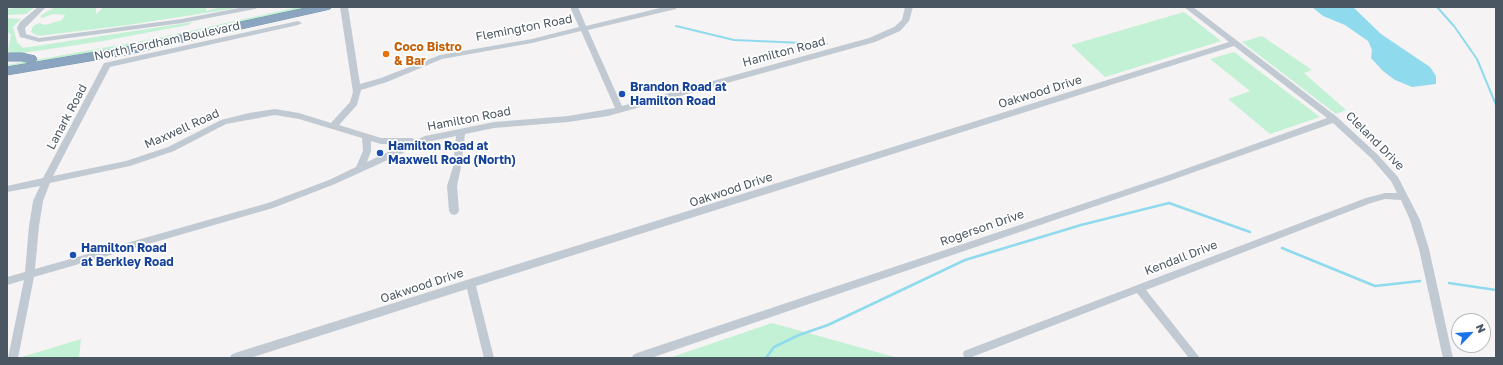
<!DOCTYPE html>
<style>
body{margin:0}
#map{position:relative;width:1503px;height:365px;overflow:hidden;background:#f5f3f3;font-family:"Golos Text",sans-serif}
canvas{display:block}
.frame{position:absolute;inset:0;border:8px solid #4a5661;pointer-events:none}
.north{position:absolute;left:1451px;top:313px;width:40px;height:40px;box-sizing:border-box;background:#fff;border:1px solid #b7bbc0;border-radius:50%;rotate:65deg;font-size:11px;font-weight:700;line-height:16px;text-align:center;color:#4a5661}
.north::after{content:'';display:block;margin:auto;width:14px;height:18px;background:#1a73e8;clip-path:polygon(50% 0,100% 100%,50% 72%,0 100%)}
</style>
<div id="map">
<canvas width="1503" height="365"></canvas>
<div class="frame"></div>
<div class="north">N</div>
</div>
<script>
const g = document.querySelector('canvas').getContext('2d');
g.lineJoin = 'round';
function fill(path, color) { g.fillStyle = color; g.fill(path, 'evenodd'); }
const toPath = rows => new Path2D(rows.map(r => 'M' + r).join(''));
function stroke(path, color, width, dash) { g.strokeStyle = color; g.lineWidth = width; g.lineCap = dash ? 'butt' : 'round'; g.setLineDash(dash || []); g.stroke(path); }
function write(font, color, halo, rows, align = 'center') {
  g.font = font + ' "Golos Text",sans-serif'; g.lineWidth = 3.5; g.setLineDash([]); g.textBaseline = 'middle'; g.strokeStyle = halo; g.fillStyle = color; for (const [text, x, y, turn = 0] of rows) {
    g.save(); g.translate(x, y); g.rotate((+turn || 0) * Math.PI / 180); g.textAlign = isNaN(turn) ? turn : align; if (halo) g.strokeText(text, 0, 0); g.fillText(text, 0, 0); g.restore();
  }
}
const green = toPath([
 [25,7,35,7,26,14,7,15,7,9],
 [55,7,96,7,96,14,104,7,207,7,206,11,221,7,243,7,128,25,38,36,31,32,33,26,39,23,45,25,62,20,65,15,53,14,42,18,40,16],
 [299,7,316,7,179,38,7,69,7,65,153,39],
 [1184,12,1221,41,1105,77,1071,45],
 [7,18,21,19,13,27,17,42,23,48,193,22,188,25,103,41,16,54,9,52,8,49,11,35,7,31],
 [1262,36,1312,70,1304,73,1346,110,1336,114,1242,42],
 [1234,52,1320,117,1270,134,1228,99,1250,91,1210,59],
 [772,323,898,358,669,358],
 [81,339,79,358,22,358,22,357]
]);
const water = toPath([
 [1312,7,1353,7,1381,34,1430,67,1436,76,1436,84,1412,87,1395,80,1383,71,1371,58,1372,50,1368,41,1345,25,1323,16]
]);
const streamFar1 = toPath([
 [1437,7,1454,26,1477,59,1496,105],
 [676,26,734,40,827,44]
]);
const stream = toPath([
 [1282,248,1375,286,1420,281],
 [1449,283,1496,290],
 [766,358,774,347,799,335,828,325,965,260,1081,225,1169,203,1250,232]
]);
const minor = toPath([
 [38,7,46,7,25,28,26,34,39,38,182,19,244,7,259,7,255,9,182,23,39,42,20,37,17,28,20,22,38,7],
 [340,7,348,7,360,84,381,78,440,55,532,39,579,27,570,7,578,7,586,26,664,7,677,7,676,9,588,30,622,106,869,38,894,27,902,20,905,7,913,7,909,21,900,31,875,42,608,116,568,122,494,128,465,134,461,167,457,186,459,211,457,214,454,215,451,214,449,211,447,186,453,167,456,136,427,142,335,184,273,208,34,277,18,358,8,358,24,280,7,285,7,277,25,272,29,226,33,201,40,186,7,192,7,186,43,178,104,63,298,21,302,23,298,25,110,67,53,176,126,161,168,147,221,120,249,113,275,109,299,113,331,123,350,102,353,92,340,7],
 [581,31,615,108,568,116,494,122,425,136,416,140,412,138,381,138,339,125,357,105,361,90,387,82,442,59,532,43,581,31],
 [275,115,299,119,362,138,363,151,356,167,329,180,268,203,35,269,39,226,43,201,50,183,130,166,174,151,226,124,275,115],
 [371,141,381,144,405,144,367,162,371,151,371,141],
 [1184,7,1193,7,1337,117,1377,154,1398,177,1420,220,1429,249,1453,358,1443,358,1419,249,1410,220,1401,200,1385,199,1371,203,1146,290,1200,358,1189,358,1137,293,972,357,964,357,963,354,964,351,1366,198,1385,193,1397,193,1391,181,1371,158,1333,123,1169,181,651,358,632,358,633,355,637,353,1163,177,1327,118,1234,46,476,286,494,358,484,358,467,289,250,358,230,358,231,355,235,353,470,279,1229,42,1184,7]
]);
const highway = toPath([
 [310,7,332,7,330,9,326,10,125,55,7,75,7,67,125,47,310,7],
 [7,53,22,53,35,56,37,59,35,62,31,63,22,61,7,61,7,53]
]);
const markers = [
 [386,54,4,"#e8710a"],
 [622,94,4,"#1a4fb4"],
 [380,153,4,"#1a4fb4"],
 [73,255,4,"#1a4fb4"]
];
const streetNames = [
 ["Flemington Road",524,28,-11],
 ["North Fordham Boulevard",167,41,-12],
 ["Hamilton Road",784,52,-15],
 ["Oakwood Drive",1040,92,-17],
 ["Lanark Road",67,117,-62],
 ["Hamilton Road",469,119,-11],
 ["Maxwell Road",182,129,-24],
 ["Cleland Drive",1375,141,45],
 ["Oakwood Drive",731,190,-18],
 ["Rogerson Drive",982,228,-19],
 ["Kendall Drive",1181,258,-21],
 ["Oakwood Drive",422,286,-18]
];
const foodNames = [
 ["Coco Bistro",394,47],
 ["& Bar",394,61]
];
const transitNames = [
 ["Brandon Road at",630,87],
 ["Hamilton Road",630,101],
 ["Hamilton Road at",388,146],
 ["Maxwell Road (North)",388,160],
 ["Hamilton Road",81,248],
 ["at Berkley Road",81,262]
];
fill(green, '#c3f1d5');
fill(water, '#90daee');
stroke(streamFar1, '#90daee', 2);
stroke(stream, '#90daee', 2.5);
stroke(highway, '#7690ad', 1);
fill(minor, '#c1cad2');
fill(highway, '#8ba5c1');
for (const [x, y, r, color] of markers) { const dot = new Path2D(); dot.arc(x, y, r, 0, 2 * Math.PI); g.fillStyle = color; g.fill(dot); stroke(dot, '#fff', 1.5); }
write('12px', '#4a5661', '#fff', streetNames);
write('bold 12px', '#c56008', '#fff', foodNames, 'left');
write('bold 12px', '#164399', '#fff', transitNames, 'left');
</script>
